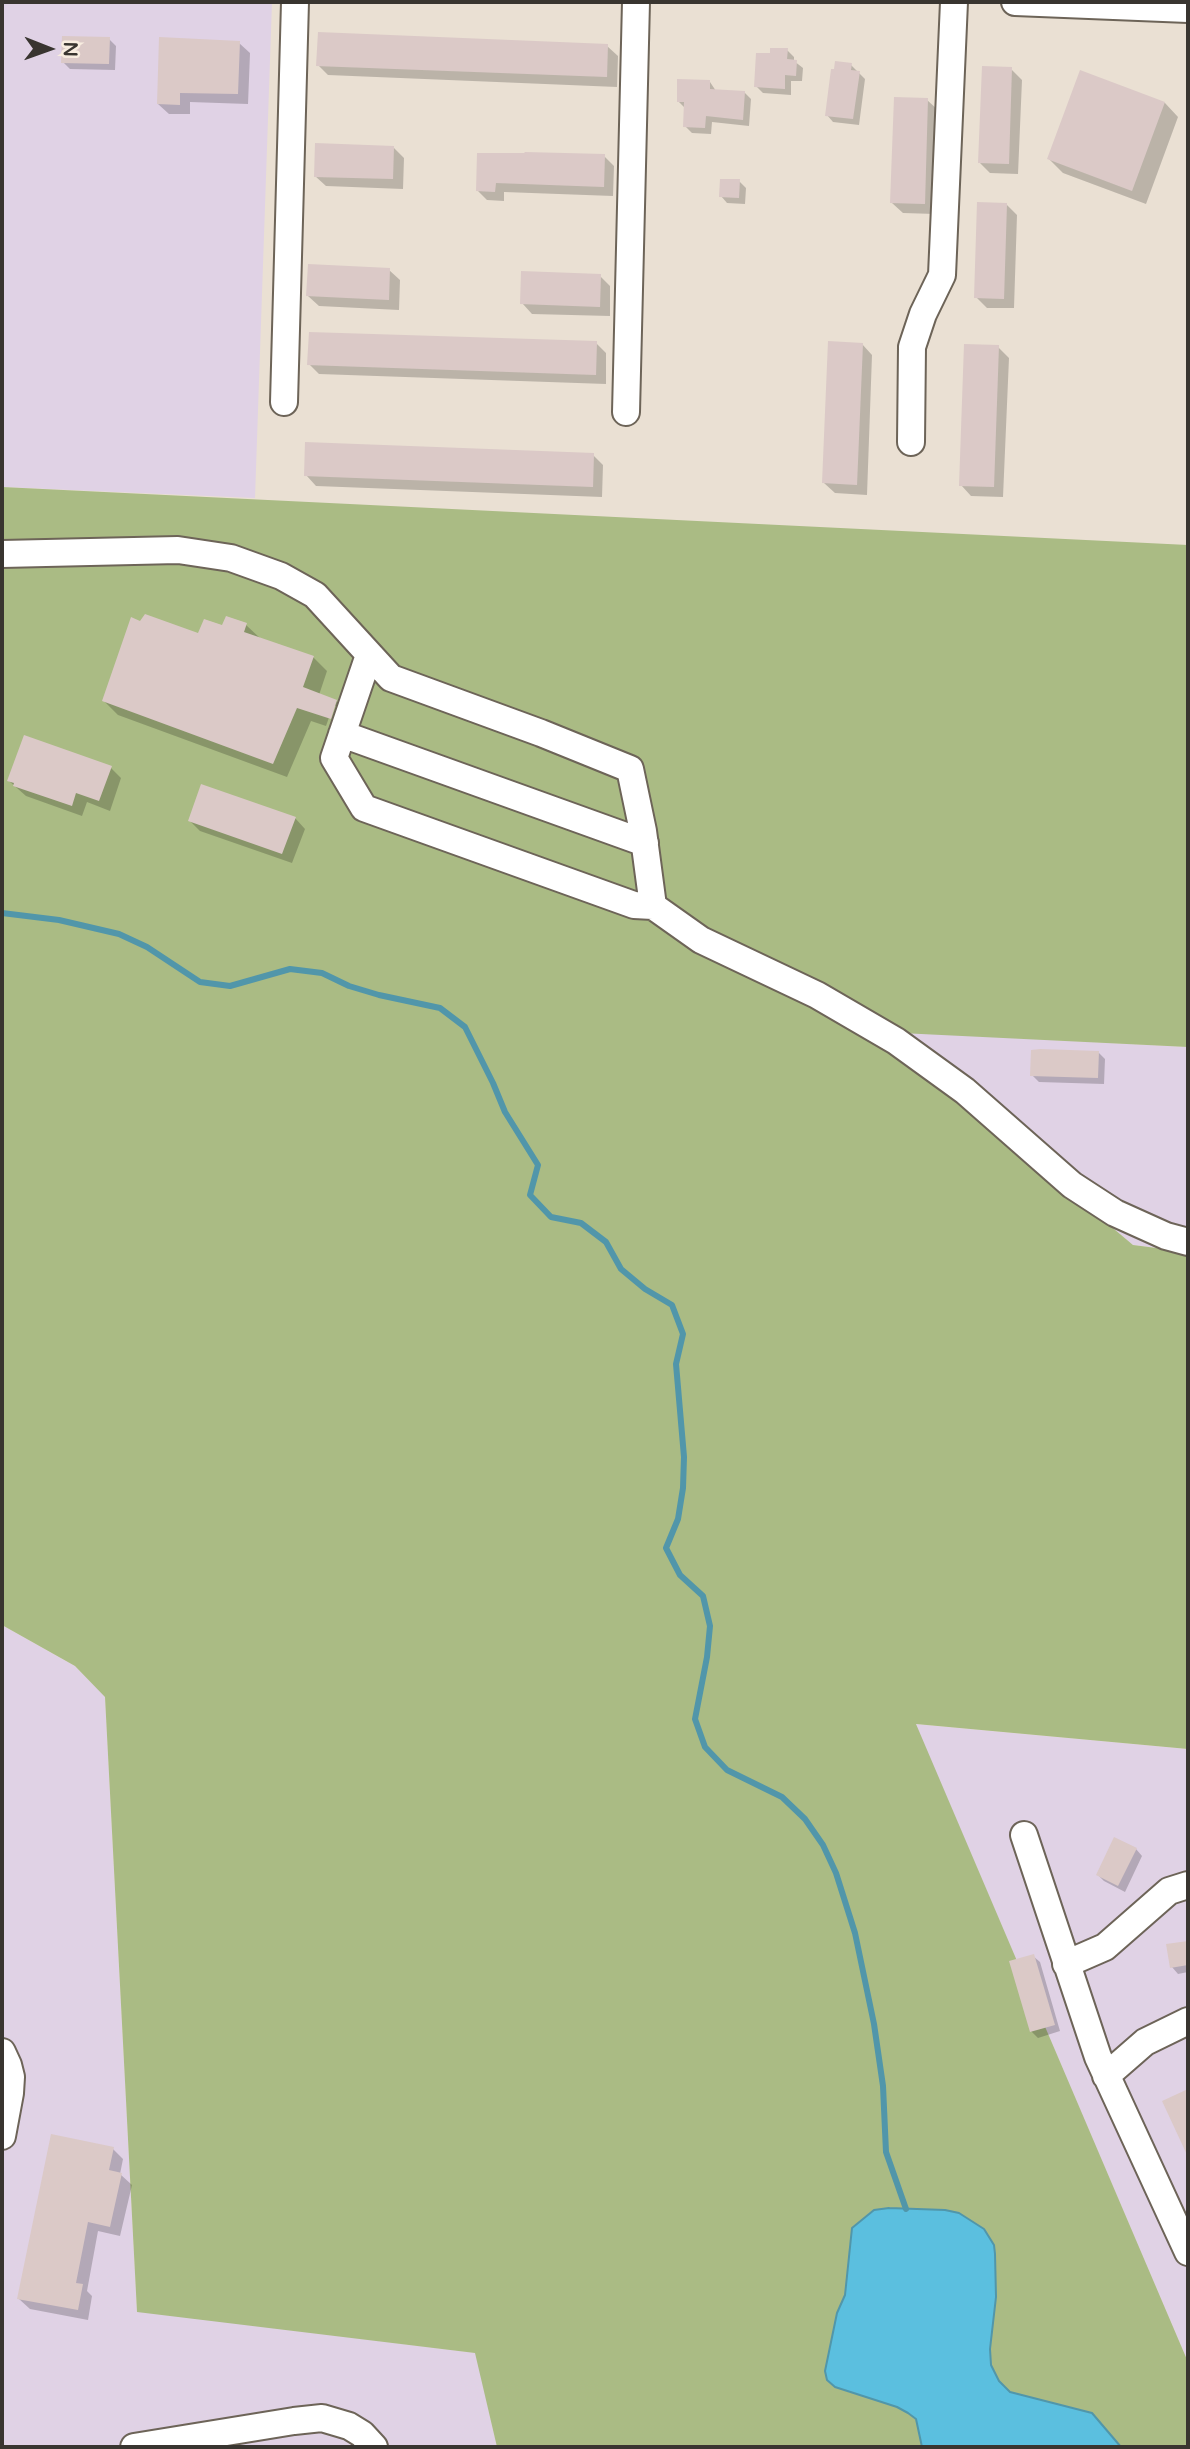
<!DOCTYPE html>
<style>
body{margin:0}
#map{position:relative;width:1190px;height:2449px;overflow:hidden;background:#eae0d3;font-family:"Varela Round",sans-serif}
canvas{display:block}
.frame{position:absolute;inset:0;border:4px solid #393530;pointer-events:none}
.north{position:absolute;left:14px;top:14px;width:70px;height:70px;-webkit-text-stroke:5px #f8ede0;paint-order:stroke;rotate:91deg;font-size:19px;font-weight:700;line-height:28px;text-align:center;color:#393530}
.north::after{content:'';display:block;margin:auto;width:24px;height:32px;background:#393530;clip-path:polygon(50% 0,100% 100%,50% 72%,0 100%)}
</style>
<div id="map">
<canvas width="1190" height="2449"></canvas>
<div class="frame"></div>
<div class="north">N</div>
</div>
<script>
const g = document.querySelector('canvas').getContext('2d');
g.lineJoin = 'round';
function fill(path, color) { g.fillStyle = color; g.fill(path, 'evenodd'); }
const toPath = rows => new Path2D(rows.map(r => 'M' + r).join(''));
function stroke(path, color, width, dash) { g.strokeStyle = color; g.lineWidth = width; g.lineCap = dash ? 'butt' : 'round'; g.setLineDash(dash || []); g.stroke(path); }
const commercial = toPath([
 [2,2,272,2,255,498,2,487],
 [879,1031,1188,1047,1188,1252,1133,1245],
 [2,1625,75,1666,105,1696,137,2311,476,2353,497,2447,2,2447],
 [915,1724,1188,1749,1188,2362,968,1847]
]);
const green = toPath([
 [2,487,1188,545,1188,1047,880,1032,1133,1245,1188,1252,1188,1749,916,1724,1188,2362,1188,2447,497,2447,475,2353,137,2312,105,1697,75,1666,2,1625]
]);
const water = toPath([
 [889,2208,945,2210,959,2213,984,2229,994,2245,995,2254,996,2297,990,2349,991,2365,999,2381,1010,2392,1092,2413,1121,2447,922,2447,916,2419,908,2413,897,2407,835,2387,827,2380,825,2371,837,2313,845,2295,852,2228,874,2210,889,2208]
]);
const shadow = toPath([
 [109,39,116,46,115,70,70,69,63,62],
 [239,43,250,53,248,104,190,102,190,114,169,114,158,104],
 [607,46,618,56,617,87,328,75,318,65],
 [787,50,794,57,794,61,803,68,802,81,791,81,791,95,763,93,756,86,772,55],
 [851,65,865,79,859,125,833,122,827,115,835,71],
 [1011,69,1022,80,1018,174,990,173,980,163],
 [1081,72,1165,103,1178,117,1146,204,1063,173,1049,159],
 [710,82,716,91,744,92,751,99,749,126,712,122,711,134,692,133,685,126,685,108,678,101],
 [927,100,938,110,935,214,903,213,892,203],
 [394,148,404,158,403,189,326,186,315,176],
 [478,154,604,156,614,166,613,196,504,192,504,201,487,200,478,191],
 [739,181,746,188,745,204,727,203,721,196],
 [1006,204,1017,215,1014,308,987,308,976,297],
 [389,270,400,280,399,310,319,306,308,296],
 [600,276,610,286,610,316,532,314,522,303],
 [596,343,606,353,606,384,319,374,309,364],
 [862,344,872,355,867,495,835,493,824,483],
 [998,347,1009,358,1003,497,971,496,961,485],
 [593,455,603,465,602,497,316,486,306,475],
 [246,625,261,639,313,657,327,671,319,695,336,701,350,715,345,732,330,727,337,706,333,706,326,726,311,721,287,777,118,715,104,701,199,635,223,627],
 [111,768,121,778,110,811,87,802,82,816,26,796,9,781],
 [295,818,305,829,292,863,200,831,190,821],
 [1098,1052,1105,1059,1104,1084,1039,1082,1032,1075],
 [1136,1849,1142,1856,1125,1892,1104,1881,1098,1875],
 [1188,1943,1188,1972,1178,1974,1172,1967,1168,1946],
 [1033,1956,1040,1962,1060,2031,1038,2038,1031,2031],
 [113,2149,123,2159,120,2174,132,2185,120,2236,98,2231,87,2291,92,2296,88,2320,30,2309,19,2299]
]);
const stream = toPath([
 [2,913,59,920,119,934,147,947,200,982,230,986,290,969,322,973,349,986,379,995,440,1008,465,1027,493,1083,505,1112,538,1165,530,1195,551,1217,581,1223,606,1242,621,1269,645,1289,672,1305,683,1334,676,1364,684,1457,683,1488,678,1519,666,1548,680,1575,703,1596,710,1626,707,1657,695,1719,705,1747,727,1770,782,1797,805,1819,823,1845,836,1873,855,1933,874,2024,883,2086,886,2152,906,2209]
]);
const building = toPath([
 [318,32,608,44,607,77,316,66],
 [62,36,110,37,109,64,61,63],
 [159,37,240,41,238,94,180,93,180,105,157,104],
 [770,48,788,48,787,59,797,60,796,76,785,75,785,89,754,87,756,53,770,53],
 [835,61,852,63,851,70,860,71,853,119,825,116,831,69,834,69],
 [982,66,1012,67,1009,164,978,163],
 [1080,70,1165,102,1132,191,1047,159],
 [677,79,710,80,710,89,745,91,743,120,706,116,705,128,683,127,684,102,677,102],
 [894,97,928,98,925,204,890,203],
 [315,143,394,146,393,179,314,177],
 [525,152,605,154,604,187,496,183,495,192,476,191,477,153,524,153],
 [720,179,740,179,739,198,719,197],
 [977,202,1007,203,1004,299,974,298],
 [308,264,390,268,389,300,306,296],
 [521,271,601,274,600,307,520,304],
 [309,332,597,341,596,375,307,365],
 [828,341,863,343,857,485,822,483],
 [964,344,999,345,994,487,959,486],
 [305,442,594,453,593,487,304,476],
 [145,614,198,633,204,619,222,625,226,616,247,623,244,632,314,656,303,687,337,700,331,719,297,708,273,764,102,701,131,617,140,621],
 [24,735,112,766,99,801,76,793,72,806,13,786,14,783,7,781],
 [201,784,296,817,282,854,188,821],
 [1040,1049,1099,1051,1098,1078,1030,1076,1031,1050],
 [1114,1837,1137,1848,1118,1886,1096,1875],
 [1188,1941,1188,1965,1170,1968,1166,1944],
 [1034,1954,1055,2025,1030,2032,1009,1961],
 [1188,2089,1188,2157,1162,2101],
 [51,2134,114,2147,109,2170,122,2173,110,2227,88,2222,76,2283,83,2284,78,2310,17,2299]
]);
const minor = toPath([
 [1015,2,1188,9],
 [284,402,295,2],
 [626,412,636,2],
 [911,442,912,347,923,314,942,275,954,2],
 [2,554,178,550,231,558,281,576,315,595,391,678,541,733,630,769,643,831,653,906,701,940,817,995,896,1041,965,1091,1072,1185,1115,1213,1166,1236,1188,1242],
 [369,655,334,758,364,808,634,905,653,906],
 [342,734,645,843],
 [1024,1835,1098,2057,1188,2252],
 [1066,1964,1105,1947,1169,1891,1188,1885],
 [2,2052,8,2065,11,2077,10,2093,2,2136],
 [1106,2076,1145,2042,1188,2021],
 [134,2447,294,2421,322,2418,349,2426,362,2434,374,2447]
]);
fill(commercial, '#e0d2e5');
fill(green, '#aabb84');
fill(water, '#5bbfdf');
stroke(water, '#5196aa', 2);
fill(shadow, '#0003');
stroke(stream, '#5196aa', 6);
fill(building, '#dbc9c7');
stroke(minor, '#6d6458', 30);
stroke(minor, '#fff', 26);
</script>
